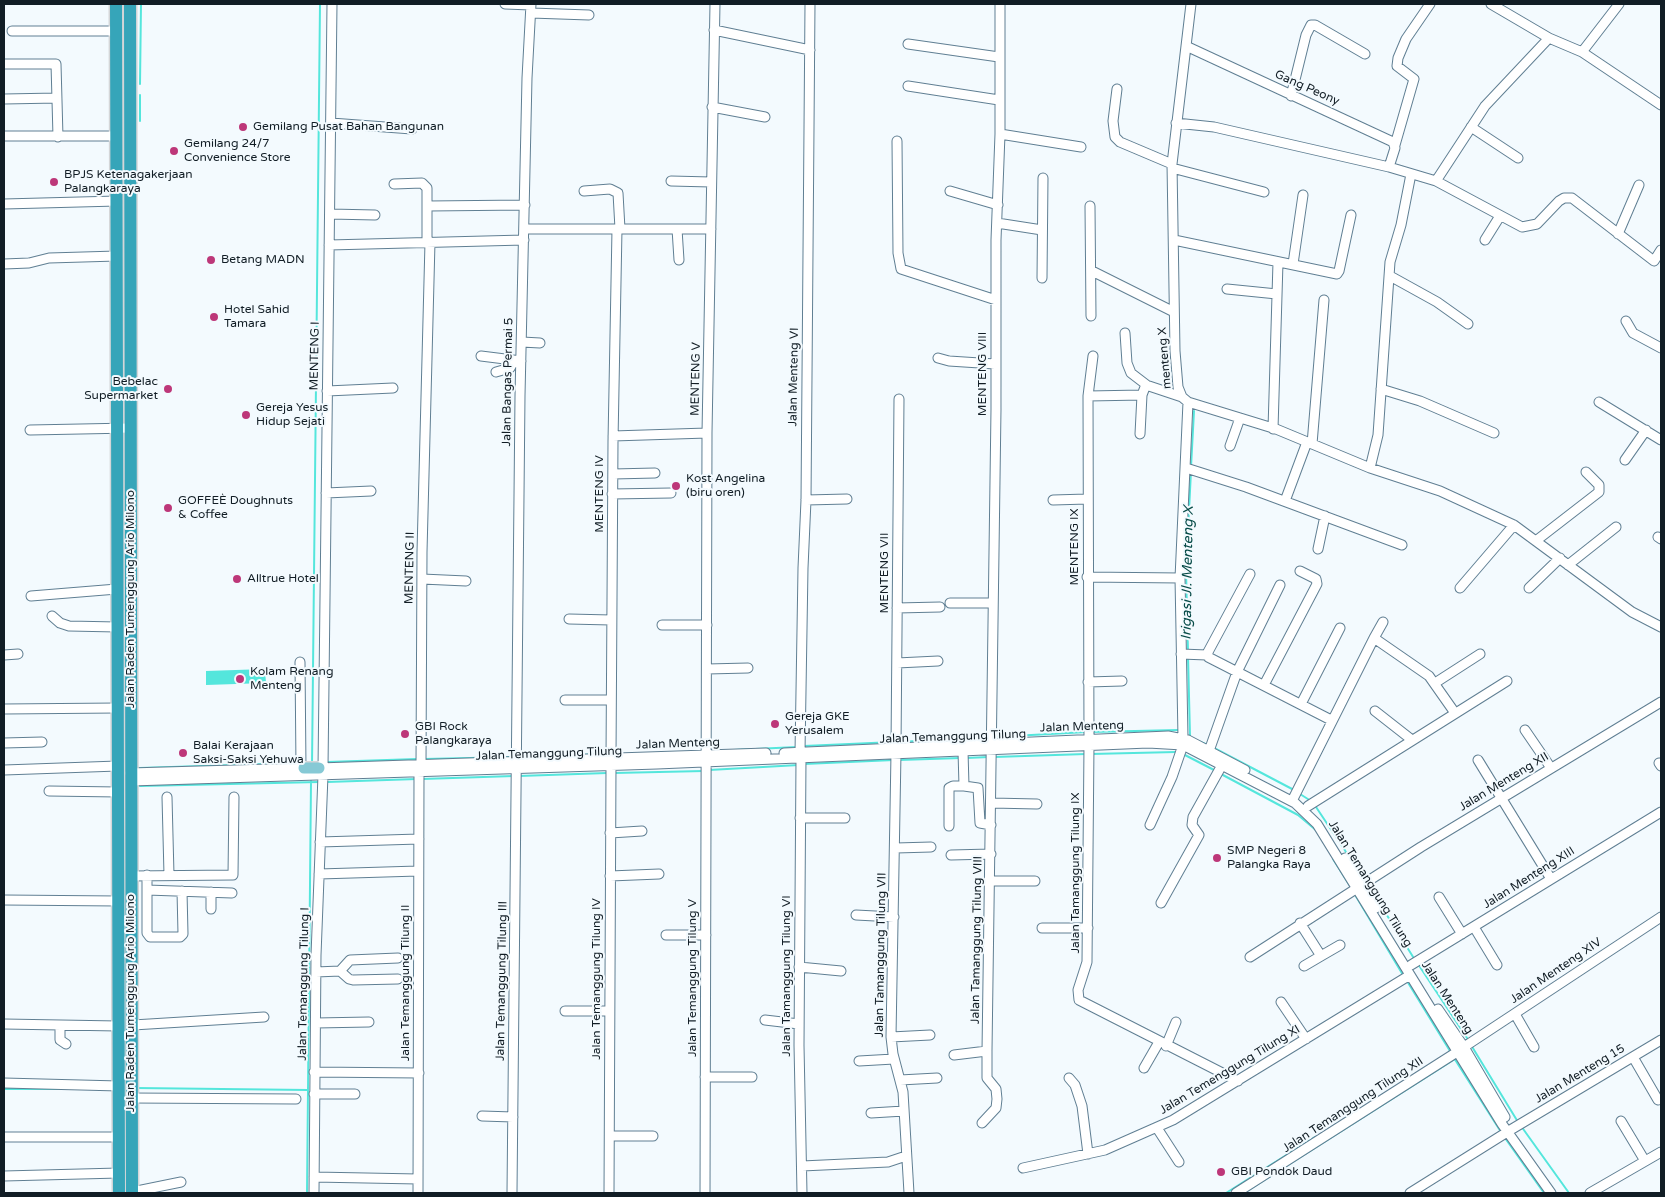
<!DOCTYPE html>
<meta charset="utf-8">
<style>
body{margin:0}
#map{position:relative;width:1665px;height:1197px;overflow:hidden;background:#f3fafe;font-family:"Varela Round",sans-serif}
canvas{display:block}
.frame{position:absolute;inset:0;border:5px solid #111d25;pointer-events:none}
</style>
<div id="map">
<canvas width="1665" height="1197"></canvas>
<div class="frame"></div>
</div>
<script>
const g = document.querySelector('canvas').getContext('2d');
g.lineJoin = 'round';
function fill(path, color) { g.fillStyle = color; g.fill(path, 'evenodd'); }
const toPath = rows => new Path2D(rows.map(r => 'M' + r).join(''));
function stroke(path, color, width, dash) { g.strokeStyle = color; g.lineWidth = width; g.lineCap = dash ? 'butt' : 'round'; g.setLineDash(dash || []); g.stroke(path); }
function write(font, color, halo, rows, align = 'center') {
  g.font = font + ' "Varela Round",sans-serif'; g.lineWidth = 4; g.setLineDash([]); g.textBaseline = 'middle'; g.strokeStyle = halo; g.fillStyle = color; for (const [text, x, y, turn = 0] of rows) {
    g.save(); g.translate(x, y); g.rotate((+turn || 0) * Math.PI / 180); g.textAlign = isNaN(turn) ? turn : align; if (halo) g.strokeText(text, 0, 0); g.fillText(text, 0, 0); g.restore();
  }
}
const water = toPath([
 [265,669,266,683,206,685,206,671]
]);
const stream = toPath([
 [140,84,141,4],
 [140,121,140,95],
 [1191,467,1194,411],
 [1188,652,1186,570,1191,471],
 [1188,656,1190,736],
 [1091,732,1179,730],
 [994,737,1087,732],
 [1198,741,1208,745],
 [899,742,989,737],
 [804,746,894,742],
 [1214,748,1294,790],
 [734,750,797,747],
 [1091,754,1176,752],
 [1183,754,1214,770],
 [519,757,607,754],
 [994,757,1086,754],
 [966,758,989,757],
 [424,759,515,757],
 [899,760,961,758],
 [327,762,417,759],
 [312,764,320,4],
 [804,764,894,760],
 [140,768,297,763],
 [709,770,799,765],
 [614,773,704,771],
 [1221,774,1298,815,1317,831],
 [519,776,607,773],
 [422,779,514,776],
 [327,782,417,779],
 [140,786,319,782],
 [1300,794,1311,801],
 [1314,804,1364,879],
 [1333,859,1352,889],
 [1368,885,1415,960],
 [1354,893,1403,975],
 [1418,964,1469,1041],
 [1407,981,1450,1051],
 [1471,1045,1518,1122],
 [1454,1058,1501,1132],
 [136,1088,308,1090],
 [4,1089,64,1089],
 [1521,1126,1569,1193],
 [1505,1138,1544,1193],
 [307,1193,311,781],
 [1226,1193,1315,1137],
 [1244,1193,1455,1059]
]);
const minor = toPath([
 [505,4,531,5],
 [1491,4,1549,38],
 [531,13,589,15],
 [714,30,810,50],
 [12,31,116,31],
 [908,44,999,57],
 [1186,46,1393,142,1395,148,1389,167],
 [1582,52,1619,4],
 [4,64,56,64,58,137],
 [908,86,999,100],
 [1117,89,1113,121,1115,137,1120,142,1172,164],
 [1291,96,1306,35,1311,25,1315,25,1365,54],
 [4,99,57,98],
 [712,107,765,117],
 [331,123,412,129],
 [1176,123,1214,127,1389,167,1436,181,1485,106,1549,38,1582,52,1661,105],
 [1471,127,1518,158],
 [1000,134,1081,147],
 [4,136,117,136],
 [897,141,898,253,901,269,996,300],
 [1395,145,1414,79,1397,66,1398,58,1406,39,1430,4],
 [1172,168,1264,192],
 [671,181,711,182],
 [1436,181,1522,227,1537,224,1559,201,1564,198,1572,198,1654,261,1661,250],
 [394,184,422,183,427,188,427,242],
 [584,191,610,189,618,193,620,229],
 [950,191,998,205],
 [4,204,117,201],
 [428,206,525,205],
 [1090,206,1091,316],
 [330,214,375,215],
 [997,223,1042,230],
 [524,229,711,229],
 [677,229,679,260],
 [1618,234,1639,185],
 [1174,240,1337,274,1339,271,1351,215],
 [1485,240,1500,216],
 [329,245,524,240],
 [4,264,29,263,49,258,117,256],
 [1293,264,1303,195],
 [1092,271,1174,312],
 [1390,276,1437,302,1468,324],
 [1042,278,1043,178],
 [1227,289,1277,294],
 [1626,321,1633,333,1661,348],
 [1125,333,1127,363,1131,373,1148,386],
 [522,342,540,343],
 [481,356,521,361],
 [938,358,949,361,995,364],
 [496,372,510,368,514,361],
 [1381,389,1420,401,1494,433],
 [327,391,393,388],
 [1088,396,1142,395],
 [1188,402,1276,429,1370,468,1440,491,1514,525],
 [1599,402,1661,440],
 [1273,429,1278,262],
 [30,430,131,428],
 [1140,434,1142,395,1145,387,1149,386,1182,397],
 [613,436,707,433],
 [1312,444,1324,300],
 [1230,446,1240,418],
 [1625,460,1646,430],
 [1186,468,1246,487,1402,545],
 [1370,468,1378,435,1390,262,1401,225,1411,174],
 [613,474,655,473],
 [326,493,371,491],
 [612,494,671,493],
 [806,500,847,499],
 [1053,500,1087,499],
 [1285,501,1307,442],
 [1658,537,1661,539],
 [1537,540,1599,492,1599,485,1586,472],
 [1318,549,1325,516],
 [1568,565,1616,527],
 [1250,574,1208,652,1208,657,1331,720],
 [1087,577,1180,578],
 [422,579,466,581],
 [1460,588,1514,525,1632,612,1661,627],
 [1529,588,1560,558],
 [31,596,117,589],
 [950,603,993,603],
 [897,608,940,607],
 [52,616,60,623,69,626,117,627],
 [569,619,611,620],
 [662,625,707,625],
 [1374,638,1383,622],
 [1181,654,1207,655],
 [4,655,18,654],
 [300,662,301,768],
 [897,663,938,661],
 [707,669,748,668],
 [1088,682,1122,681],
 [1435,683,1480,654],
 [1264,685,1317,584,1316,579,1300,571],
 [565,700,611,700],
 [1301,704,1340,628],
 [4,709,117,708],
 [1375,711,1412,740],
 [1525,730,1551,768],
 [1183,738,1180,578,1188,402,1182,397,1178,387,1175,351,1172,164,1191,4],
 [1089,739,1088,396,1093,356],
 [4,743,42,742],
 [1089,745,1087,962,1078,990,1079,1000,1238,1081],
 [896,747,899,399],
 [963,751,964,786,978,788,980,823,991,825],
 [1209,751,1237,672,1280,585],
 [800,752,803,568,806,500,810,4],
 [784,753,1168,736,1188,740,1245,770],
 [896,753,891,1037,893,1054,903,1092,909,1193],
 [611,758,613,441,617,229],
 [801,758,799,1045,802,1193],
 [1478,760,1551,879],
 [1659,763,1661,766],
 [421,765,422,552,430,242],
 [319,768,766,753],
 [323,768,332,4],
 [4,770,118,766],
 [130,773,304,768],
 [131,781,657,764,1148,743,1183,745,1295,803,1317,824,1502,1124,1551,1193],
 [49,791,118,792],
 [167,797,169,875],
 [1294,797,1374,638,1429,676,1455,713],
 [992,803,1037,804],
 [1308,806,1507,681],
 [800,818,845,818],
 [1150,825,1172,777,1183,745],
 [949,826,949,788,953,786,964,786],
 [610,833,642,831],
 [320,842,419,839],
 [896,848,931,847],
 [951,855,991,854],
 [1345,858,1376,908],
 [319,874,418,871],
 [147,875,147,890,232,893],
 [131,876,233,875,234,797],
 [610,876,659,874],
 [990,881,1035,881],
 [147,890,147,933,150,937,180,937,183,934,182,891],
 [1439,897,1462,934],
 [4,900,118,901],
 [1161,903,1199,835,1192,825,1193,817,1222,765],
 [211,909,211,892],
 [856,915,894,917],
 [1300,923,1321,956,1304,966],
 [1474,927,1497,965],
 [1042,928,1088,928],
 [666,935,706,935],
 [1321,956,1340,945],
 [1250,957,1421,847,1661,702],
 [398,958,350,960,340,971,349,979,353,980,398,979],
 [1411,965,1661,812],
 [799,967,841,971],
 [316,972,340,971],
 [1281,1002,1306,1039],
 [1438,1009,1464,1047,1505,1117],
 [565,1011,609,1011],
 [1515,1014,1534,1047],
 [765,1020,799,1024],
 [316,1023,369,1022],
 [4,1024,118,1026],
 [60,1025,60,1040,66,1044],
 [133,1025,264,1017],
 [891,1037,930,1035],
 [1166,1046,1176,1022],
 [1464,1047,1661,917],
 [954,1055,987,1051],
 [1633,1057,1658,1100],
 [859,1061,894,1059],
 [1144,1068,1159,1042],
 [314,1072,419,1073],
 [705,1077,752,1077],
 [1069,1078,1075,1085,1082,1106,1088,1154],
 [900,1080,937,1078],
 [4,1083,119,1086],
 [314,1094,355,1094],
 [131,1098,296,1099],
 [871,1113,904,1111],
 [482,1116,513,1117],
 [1621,1121,1645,1161],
 [982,1123,996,1108,997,1099,996,1089,987,1078,987,1051,996,409,996,240,1000,134,1000,4],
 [1157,1128,1179,1162],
 [610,1136,653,1136],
 [4,1137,119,1137],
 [802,1166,888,1162,906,1156],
 [1023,1168,1105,1150,1173,1120,1410,975],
 [4,1176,119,1173],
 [314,1177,418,1179],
 [132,1192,181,1182],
 [314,1193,316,955,323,775],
 [418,1193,419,772],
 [512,1193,520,396,527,78,531,4],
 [609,1193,611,766],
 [705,1193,707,433,715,4],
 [1236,1193,1457,1052],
 [1410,1193,1512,1129,1661,1040],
 [1590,1193,1661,1152]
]);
const major = toPath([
 [304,768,319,768]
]);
const highway = toPath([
 [116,4,119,1193],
 [130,4,132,1193]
]);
const markers = [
 [243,127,5,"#bd3779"],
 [174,151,5,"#bd3779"],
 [54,182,5,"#bd3779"],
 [211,260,5,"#bd3779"],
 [214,317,5,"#bd3779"],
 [168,389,5,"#bd3779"],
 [246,415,5,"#bd3779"],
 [676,486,5,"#bd3779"],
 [168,508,5,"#bd3779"],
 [237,579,5,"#bd3779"],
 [240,679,5,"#bd3779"],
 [775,724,5,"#bd3779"],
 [405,734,5,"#bd3779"],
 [183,753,5,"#bd3779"],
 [1217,858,5,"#bd3779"],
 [1221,1172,5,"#bd3779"]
];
const streetNames = [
 ["Gang Peony",1307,88,24],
 ["MENTENG I",315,356,-89],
 ["menteng X",1165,358,-95],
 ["MENTENG VIII",983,374,-90],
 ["Jalan Menteng VI",794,377,-89],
 ["MENTENG V",696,379,-89],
 ["Jalan Bangas Permai 5",508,382,-89],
 ["MENTENG IV",600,494,-90],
 ["MENTENG IX",1075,547,-90],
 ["MENTENG II",410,568,-89],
 ["MENTENG VII",885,573,-90],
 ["Jalan Raden Tumenggung Ario Milono",131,599,-90],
 ["Jalan Menteng",1082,727,-2],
 ["Jalan Temanggung Tilung",953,737,-2],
 ["Jalan Menteng",678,744,-2],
 ["Jalan Temanggung Tilung",549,754,-2],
 ["Jalan Menteng XII",1504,782,-31],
 ["Jalan Tamanggung Tilung IX",1076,873,-90],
 ["Jalan Menteng XIII",1529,878,-32],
 ["Jalan Temanggung Tilung",1370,884,58],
 ["Jalan Tamanggung Tilung VIII",977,940,-89],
 ["Jalan Tamanggung Tilung VII",881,955,-89],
 ["Jalan Menteng XIV",1556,971,-34],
 ["Jalan Tamanggung Tilung VI",787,976,-90],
 ["Jalan Temanggung Tilung V",693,978,-90],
 ["Jalan Temanggung Tilung IV",597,979,-90],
 ["Jalan Temanggung Tilung III",502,981,-89],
 ["Jalan Temanggung Tilung II",406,983,-90],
 ["Jalan Temanggung Tilung I",304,984,-89],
 ["Jalan Menteng",1447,998,57],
 ["Jalan Raden Tumenggung Ario Milono",131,1003,-90],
 ["Jalan Temenggung Tilung XI",1230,1070,-31],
 ["Jalan Menteng 15",1580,1074,-31],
 ["Jalan Temanggung Tilung XII",1353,1105,-33]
];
const poiNames = [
 ["Gemilang Pusat Bahan Bangunan",253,127],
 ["Gemilang 24/7",184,144],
 ["Convenience Store",184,158],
 ["BPJS Ketenagakerjaan",64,175],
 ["Palangkaraya",64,189],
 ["Betang MADN",221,260],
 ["Hotel Sahid",224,310],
 ["Tamara",224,324],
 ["Bebelac",158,382,"right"],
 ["Supermarket",158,396,"right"],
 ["Gereja Yesus",256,408],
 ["Hidup Sejati",256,422],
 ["Kost Angelina",686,479],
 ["(biru oren)",686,493],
 ["GOFFEÈ Doughnuts",178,501],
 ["& Coffee",178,515],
 ["Alltrue Hotel",247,579],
 ["Kolam Renang",250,672],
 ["Menteng",250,686],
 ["Gereja GKE",785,717],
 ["Yerusalem",785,731],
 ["GBI Rock",415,727],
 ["Palangkaraya",415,741],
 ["Balai Kerajaan",193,746],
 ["Saksi-Saksi Yehuwa",193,760],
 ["SMP Negeri 8",1227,851],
 ["Palangka Raya",1227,865],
 ["GBI Pondok Daud",1231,1172]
];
const waterNames = [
 ["Irigasi Jl. Menteng X",1188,573,-89]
];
fill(water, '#54e6dc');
stroke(stream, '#54e6dc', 2);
stroke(minor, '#607f93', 11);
stroke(major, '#d4d6d8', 14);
stroke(highway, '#d4d6d8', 15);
stroke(minor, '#fff', 9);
stroke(major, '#86c9d5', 11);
stroke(highway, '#36a5b9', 12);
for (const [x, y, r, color] of markers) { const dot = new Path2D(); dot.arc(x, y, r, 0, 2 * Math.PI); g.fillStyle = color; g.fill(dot); stroke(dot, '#f3fafe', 2); }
write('12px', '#111d25', '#f3fafe', streetNames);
write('12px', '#111d25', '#f3fafe', poiNames, 'left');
write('italic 14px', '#074b47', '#f3fafe', waterNames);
</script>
